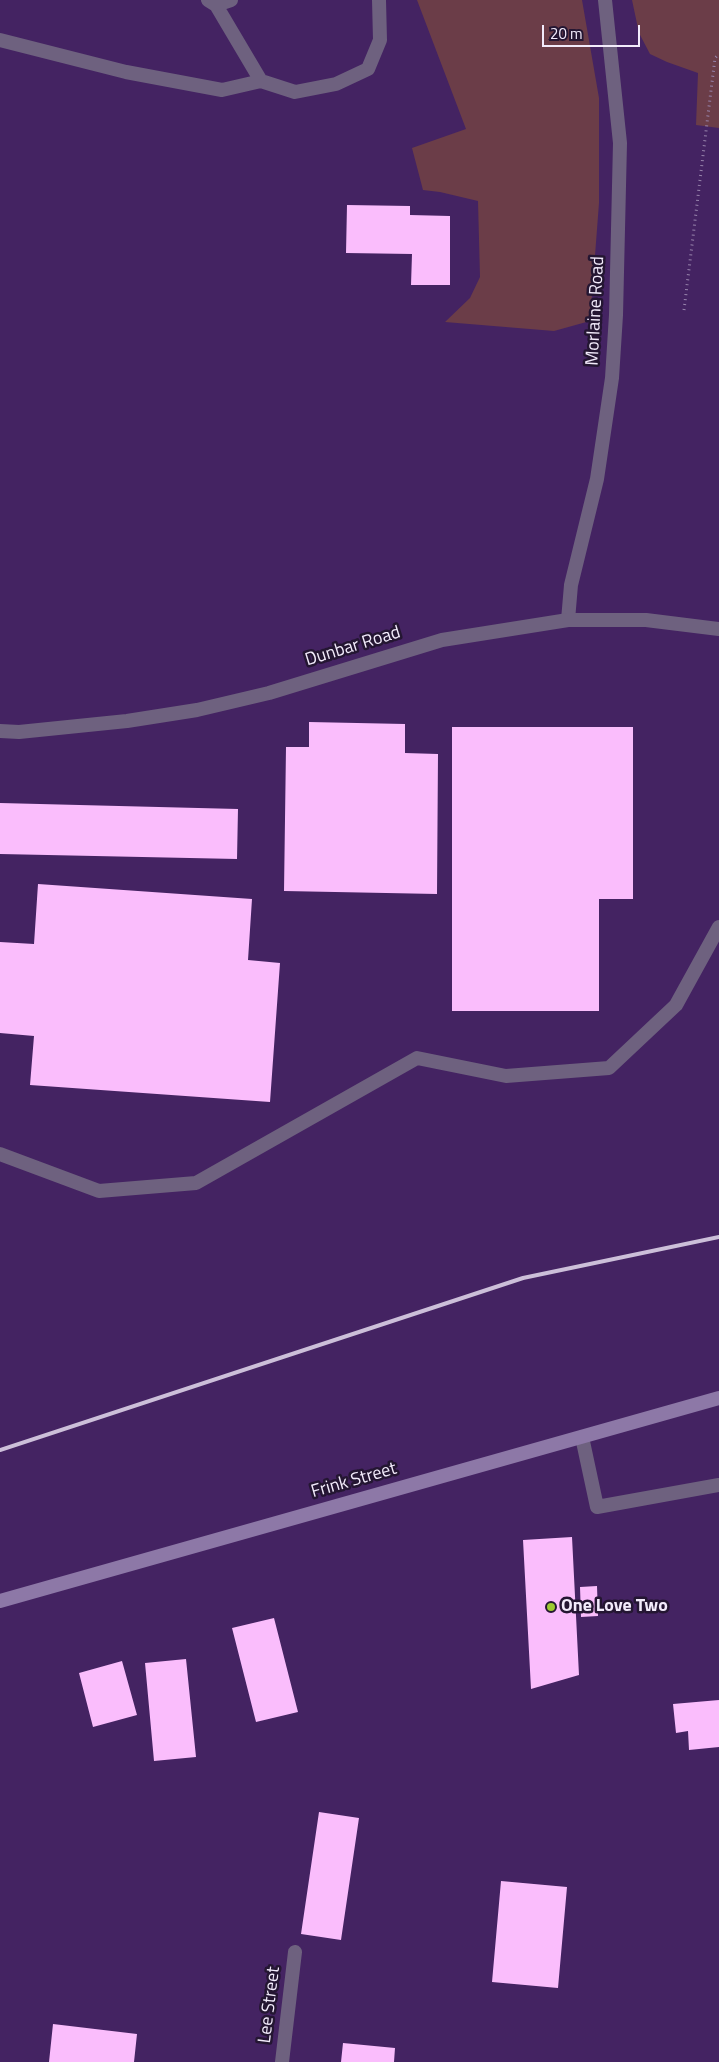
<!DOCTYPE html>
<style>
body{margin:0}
#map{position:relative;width:719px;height:2062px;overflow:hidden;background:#442362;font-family:"Titillium Web",sans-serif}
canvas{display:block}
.scale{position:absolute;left:542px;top:25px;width:98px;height:22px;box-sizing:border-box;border:2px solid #f2ebfb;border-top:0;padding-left:6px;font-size:15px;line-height:18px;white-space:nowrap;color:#f2ebfb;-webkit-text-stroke:4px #241632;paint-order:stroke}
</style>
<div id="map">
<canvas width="719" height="2062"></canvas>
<div class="scale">20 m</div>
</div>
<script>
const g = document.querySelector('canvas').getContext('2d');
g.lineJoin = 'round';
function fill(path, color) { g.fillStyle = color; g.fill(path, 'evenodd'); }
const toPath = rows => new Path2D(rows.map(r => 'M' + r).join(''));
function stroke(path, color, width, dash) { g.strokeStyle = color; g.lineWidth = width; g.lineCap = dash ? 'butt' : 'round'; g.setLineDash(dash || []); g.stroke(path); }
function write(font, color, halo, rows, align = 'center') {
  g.font = font + ' "Titillium Web",sans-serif'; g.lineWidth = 5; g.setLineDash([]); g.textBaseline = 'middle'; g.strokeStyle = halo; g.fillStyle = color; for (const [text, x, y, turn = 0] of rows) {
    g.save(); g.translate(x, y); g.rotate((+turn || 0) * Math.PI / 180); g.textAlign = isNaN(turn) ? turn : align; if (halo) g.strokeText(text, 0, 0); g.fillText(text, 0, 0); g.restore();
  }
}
const green = toPath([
 [417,0,582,0,599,98,599,203,590,321,554,331,445,322,470,298,480,277,478,201,440,192,423,190,412,148,466,129],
 [632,0,719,0,719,128,696,125,698,73,667,62,650,54,639,33]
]);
const building = toPath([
 [347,205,410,206,410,215,450,216,450,285,411,285,412,254,346,253],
 [309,722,405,724,405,753,438,754,437,894,284,891,286,747,309,747],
 [452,727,633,727,633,899,599,899,599,1011,452,1011],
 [0,803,238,809,237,859,0,854],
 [38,884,252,899,248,960,280,963,270,1102,30,1085,34,1036,0,1033,0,942,34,944],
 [572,1537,579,1675,531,1689,523,1540],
 [597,1586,598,1616,581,1617,580,1587],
 [274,1618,298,1712,256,1722,232,1628],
 [186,1659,196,1757,154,1761,145,1663],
 [122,1661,137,1715,93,1727,79,1673],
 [719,1700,719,1747,689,1750,688,1731,676,1733,673,1704],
 [319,1812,359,1818,341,1940,301,1934],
 [501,1881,567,1887,558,1988,492,1982],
 [53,2024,137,2034,134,2062,49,2062],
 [343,2043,395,2048,394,2062,341,2062]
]);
const path = toPath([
 [684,310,715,58,719,54]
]);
const service = toPath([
 [208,0,216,5,261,81,295,92,336,84,368,69,380,40,379,0],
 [216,5,231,0],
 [0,40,126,72,222,90,261,81],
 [0,1154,99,1191,196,1183,417,1058,506,1076,609,1068,676,1005,719,927],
 [582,1437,597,1507,719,1485]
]);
const minor = toPath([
 [568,620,571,585,597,479,612,378,616,315,620,143,605,0],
 [282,2062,295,1952]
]);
const tertiary = toPath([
 [0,731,19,732,127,721,197,710,269,693,442,640,568,620,646,620,719,629]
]);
const secondary = toPath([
 [0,1601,719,1398]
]);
const rail = toPath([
 [0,1450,523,1278,719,1237]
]);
const markers = [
 [551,1607,5,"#9dca30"]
];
const streetNames = [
 ["Morlaine Road",596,311,-87],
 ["Dunbar Road",353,647,-17],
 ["Frink Street",354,1481,-16],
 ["Lee Street",270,2005,-83]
];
const poiNames = [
 ["One Love Two",561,1607]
];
fill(green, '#6b3d48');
fill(building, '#fabdfc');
stroke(path, '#9884ac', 3, [1, 4]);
stroke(service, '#6e617f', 14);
stroke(minor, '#6e617f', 14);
stroke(tertiary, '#6e617f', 14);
stroke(secondary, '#8d78a7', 14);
stroke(rail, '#ccbfd9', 4);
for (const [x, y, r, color] of markers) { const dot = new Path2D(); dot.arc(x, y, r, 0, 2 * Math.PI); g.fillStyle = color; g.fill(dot); stroke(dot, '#241632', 2); }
write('18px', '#f2ebfb', '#241632', streetNames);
write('bold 18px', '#f2ebfb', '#241632', poiNames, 'left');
</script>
